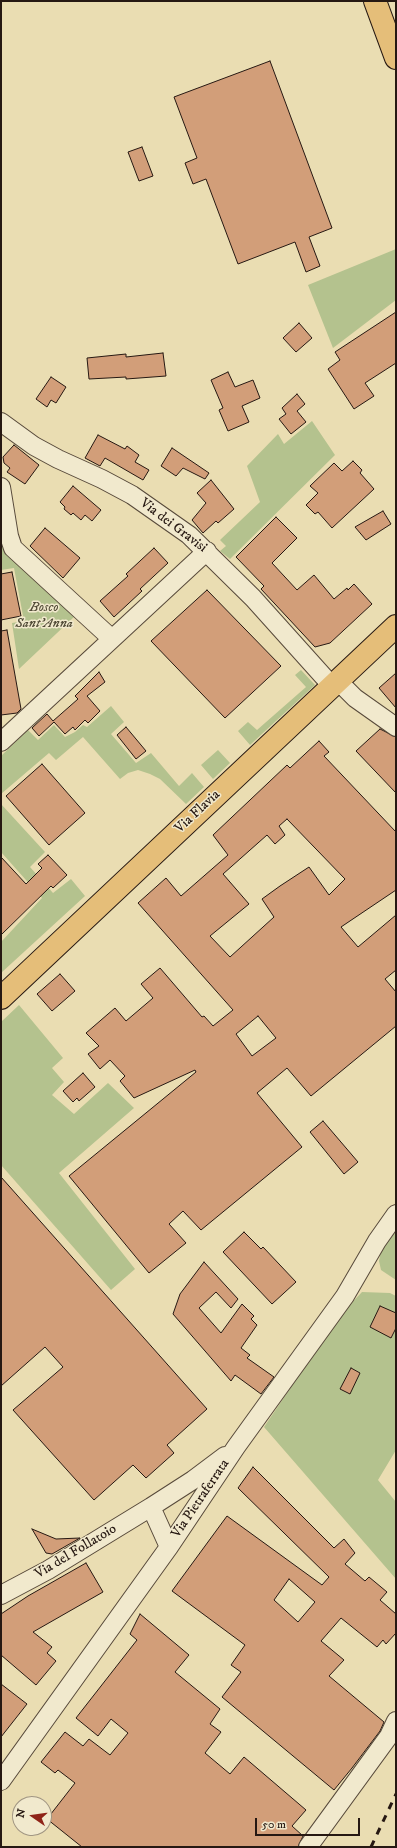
<!DOCTYPE html>
<style>
body{margin:0}
#map{position:relative;width:397px;height:1848px;overflow:hidden;background:#eaddb2;font-family:"IM FELL DW Pica",serif}
canvas{display:block}
.frame{position:absolute;inset:0;border:2px solid #261812;pointer-events:none}
.north{position:absolute;left:12px;top:1796px;width:40px;height:40px;box-sizing:border-box;background:#f1e9cd;border:1px solid #a09582;border-radius:50%;rotate:283deg;font-size:11px;font-weight:700;line-height:16px;text-align:center;color:#261812}
.north::after{content:'';display:block;margin:auto;width:14px;height:18px;background:#8f2418;clip-path:polygon(50% 0,100% 100%,50% 72%,0 100%)}
.scale{position:absolute;left:255px;top:1818px;width:105px;height:18px;box-sizing:border-box;border:2px solid #261812;border-top:0;padding-left:5px;font-size:12px;line-height:14px;white-space:nowrap;color:#261812;-webkit-text-stroke:3px #f1e9cd;paint-order:stroke}
</style>
<div id="map">
<canvas width="397" height="1848"></canvas>
<div class="frame"></div>
<div class="north">N</div>
<div class="scale">50 m</div>
</div>
<script>
const g = document.querySelector('canvas').getContext('2d');
g.lineJoin = 'round';
function fill(path, color) { g.fillStyle = color; g.fill(path, 'evenodd'); }
const toPath = rows => new Path2D(rows.map(r => 'M' + r).join(''));
function stroke(path, color, width, dash) { g.strokeStyle = color; g.lineWidth = width; g.lineCap = dash ? 'butt' : 'round'; g.setLineDash(dash || []); g.stroke(path); }
function write(font, color, halo, rows, align = 'center') {
  g.font = font + ' "IM FELL DW Pica",serif'; g.lineWidth = 3; g.setLineDash([]); g.textBaseline = 'middle'; g.strokeStyle = halo; g.fillStyle = color; for (const [text, x, y, turn = 0] of rows) {
    g.save(); g.translate(x, y); g.rotate((+turn || 0) * Math.PI / 180); g.textAlign = isNaN(turn) ? turn : align; if (halo) g.strokeText(text, 0, 0); g.fillText(text, 0, 0); g.restore();
  }
}
const green = toPath([
 [396,249,396,300,333,348,308,285],
 [312,421,335,455,230,559,220,551,226,546,220,540,260,502,247,466,278,434,284,444],
 [1,543,4,543,75,616,19,669,12,623,24,621,14,568,1,570],
 [301,670,315,685,250,745,238,731,248,722,257,730,306,687,295,675],
 [111,706,124,722,111,734,136,763,151,753,179,786,192,773,204,787,186,804,160,779,150,774,138,770,128,773,120,779,83,737,56,760,49,753,1,794,1,756,28,730,38,740,54,725,65,737,75,732,83,725,87,727],
 [218,750,230,763,213,779,201,765],
 [1,804,45,852,30,867,53,893,71,879,85,896,1,973,1,942,42,898,1,852],
 [19,1005,63,1058,52,1068,64,1082,52,1095,74,1114,108,1083,134,1108,59,1173,135,1269,111,1290,1,1165,1,1022],
 [396,1230,396,1280,381,1270,379,1261,381,1250],
 [362,1292,390,1293,396,1296,396,1450,378,1480,396,1502,396,1579,264,1427,340,1315]
]);
const building = toPath([
 [270,61,332,228,309,237,320,266,306,272,295,242,238,264,206,179,193,184,185,163,197,158,174,97,270,61],
 [142,147,153,176,139,181,128,152,142,147],
 [396,312,396,363,365,383,374,396,354,409,328,369,340,360,335,352,396,312],
 [299,323,312,338,296,352,283,338,299,323],
 [163,353,166,376,126,379,126,377,89,379,87,358,126,354,126,357,163,353],
 [228,372,235,387,253,380,260,398,242,406,249,422,228,431,219,410,223,408,211,380,228,372],
 [51,377,66,387,56,403,51,400,47,407,36,399,51,377],
 [297,394,305,404,297,411,306,422,291,434,279,419,286,414,282,408,297,394],
 [98,435,125,449,127,446,139,455,135,462,149,470,143,480,105,458,100,466,85,458,98,435],
 [14,445,39,465,25,484,7,472,10,468,4,463,3,457,14,445],
 [172,448,209,473,205,479,183,468,176,476,161,466,172,448],
 [353,461,362,470,360,473,374,489,332,528,318,512,315,514,306,505,318,493,310,486,334,463,342,471,353,461],
 [211,480,234,509,218,523,216,521,203,533,192,520,206,503,197,493,211,480],
 [73,486,101,510,92,521,85,515,81,520,73,513,71,515,64,509,65,507,60,502,73,486],
 [383,511,391,524,366,540,355,527,383,511],
 [276,517,297,538,272,563,297,590,314,575,334,599,347,588,348,590,354,584,372,604,330,643,315,647,261,589,264,586,236,557,276,517],
 [45,528,80,558,63,578,30,546,45,528],
 [154,548,168,563,140,589,142,591,114,617,100,601,128,576,126,574,154,548],
 [12,572,21,616,1,620,1,574,12,572],
 [207,590,281,666,225,718,151,641,207,590],
 [7,630,21,709,17,713,1,715,1,631,7,630],
 [99,672,105,682,87,696,100,711,88,723,85,720,75,730,73,727,65,734,54,722,39,736,32,728,47,714,53,721,78,699,75,696,99,672],
 [396,673,396,708,379,688,396,673],
 [126,727,146,751,136,759,117,735,126,727],
 [380,729,396,737,396,793,356,751,380,729],
 [319,741,329,752,324,756,396,832,396,890,341,927,358,947,396,915,396,970,385,979,396,992,396,1026,311,1096,287,1068,257,1093,302,1147,201,1230,183,1211,169,1224,186,1243,149,1273,69,1176,196,1072,195,1070,134,1098,120,1081,125,1076,110,1060,100,1069,88,1054,99,1046,86,1033,115,1008,126,1021,153,998,141,984,160,968,202,1017,204,1016,213,1026,233,1010,138,903,166,878,181,896,228,855,213,835,287,765,290,768,319,741],
 [287,819,345,879,329,895,309,867,280,886,262,899,274,917,230,957,210,936,249,904,223,874,267,835,275,844,285,835,279,826,287,819],
 [258,1016,276,1038,252,1056,236,1034,258,1016],
 [42,764,85,813,49,845,6,796,42,764],
 [48,855,67,875,53,888,51,886,1,935,1,857,26,884,42,868,38,864,48,855],
 [60,974,75,991,52,1011,37,994,60,974],
 [83,1073,95,1087,79,1101,77,1098,73,1102,63,1091,83,1073],
 [323,1121,358,1162,344,1174,310,1132,323,1121],
 [1,1177,207,1409,167,1445,174,1453,146,1478,133,1465,94,1500,13,1410,63,1367,45,1347,1,1386,1,1177],
 [244,1232,261,1249,263,1247,296,1282,272,1304,223,1252,244,1232],
 [204,1262,238,1299,231,1308,216,1292,199,1308,221,1333,242,1304,254,1316,251,1319,257,1325,241,1348,250,1355,247,1358,274,1377,261,1394,235,1375,231,1381,173,1314,180,1294,204,1262],
 [380,1306,396,1313,396,1328,391,1338,370,1327,380,1306],
 [351,1368,360,1373,350,1394,340,1389,351,1368],
 [253,1467,334,1548,344,1539,355,1553,345,1564,365,1581,369,1577,387,1592,380,1600,396,1614,396,1633,386,1644,383,1640,377,1647,341,1618,321,1641,344,1660,329,1676,384,1722,380,1731,352,1768,334,1790,222,1697,241,1672,231,1665,245,1645,172,1591,227,1516,322,1585,329,1577,238,1488,253,1467],
 [289,1579,315,1602,298,1622,274,1600,289,1579],
 [32,1529,56,1539,80,1538,52,1554,46,1553,32,1529],
 [86,1563,103,1592,33,1632,52,1647,47,1653,56,1661,36,1685,1,1655,1,1614,28,1596,86,1563],
 [140,1614,189,1655,175,1672,220,1709,210,1724,221,1732,205,1753,230,1774,244,1757,306,1810,292,1826,303,1836,298,1847,82,1847,47,1819,75,1783,58,1770,55,1773,41,1762,65,1732,83,1746,89,1739,110,1755,128,1733,111,1719,98,1736,76,1718,137,1640,130,1634,140,1614],
 [1,1684,27,1704,1,1737,1,1684]
]);
const minor = toPath([
 [1,422,34,446,58,459,102,479,132,495,189,535,253,598,332,686],
 [1,487,9,536,13,548,112,639],
 [338,681,355,698,396,727],
 [1,742,207,551],
 [151,1507,169,1547],
 [1,1595,48,1570,151,1507,193,1480,225,1456],
 [1,1781,169,1547,236,1447,345,1296,377,1241,396,1214],
 [308,1847,389,1736,396,1721]
]);
const major = toPath([
 [375,1,396,58],
 [1,998,396,626]
]);
const rail = toPath([
 [371,1847,396,1794]
]);
const streetNames = [
 ["Via dei Gravisi",173,526,37],
 ["Via Flavia",198,812,-43],
 ["Via Pietraferrata",201,1499,-56],
 ["Via del Follatoio",76,1552,-31]
];
const parkNames = [
 ["Bosco",44,608],
 ["Sant'Anna",44,624]
];
fill(green, '#b4c28e');
fill(building, '#d29e79');
stroke(building, '#261812', 1);
stroke(minor, '#57493a', 20);
stroke(major, '#261812', 24);
stroke(minor, '#f1e9cd', 18);
stroke(major, '#e5be79', 22);
stroke(rail, '#261812', 3, [7, 7]);
write('14px', '#261812', '#f1e9cd', streetNames);
write('italic 14px', '#514b37', '#f1e9cd', parkNames);
</script>
